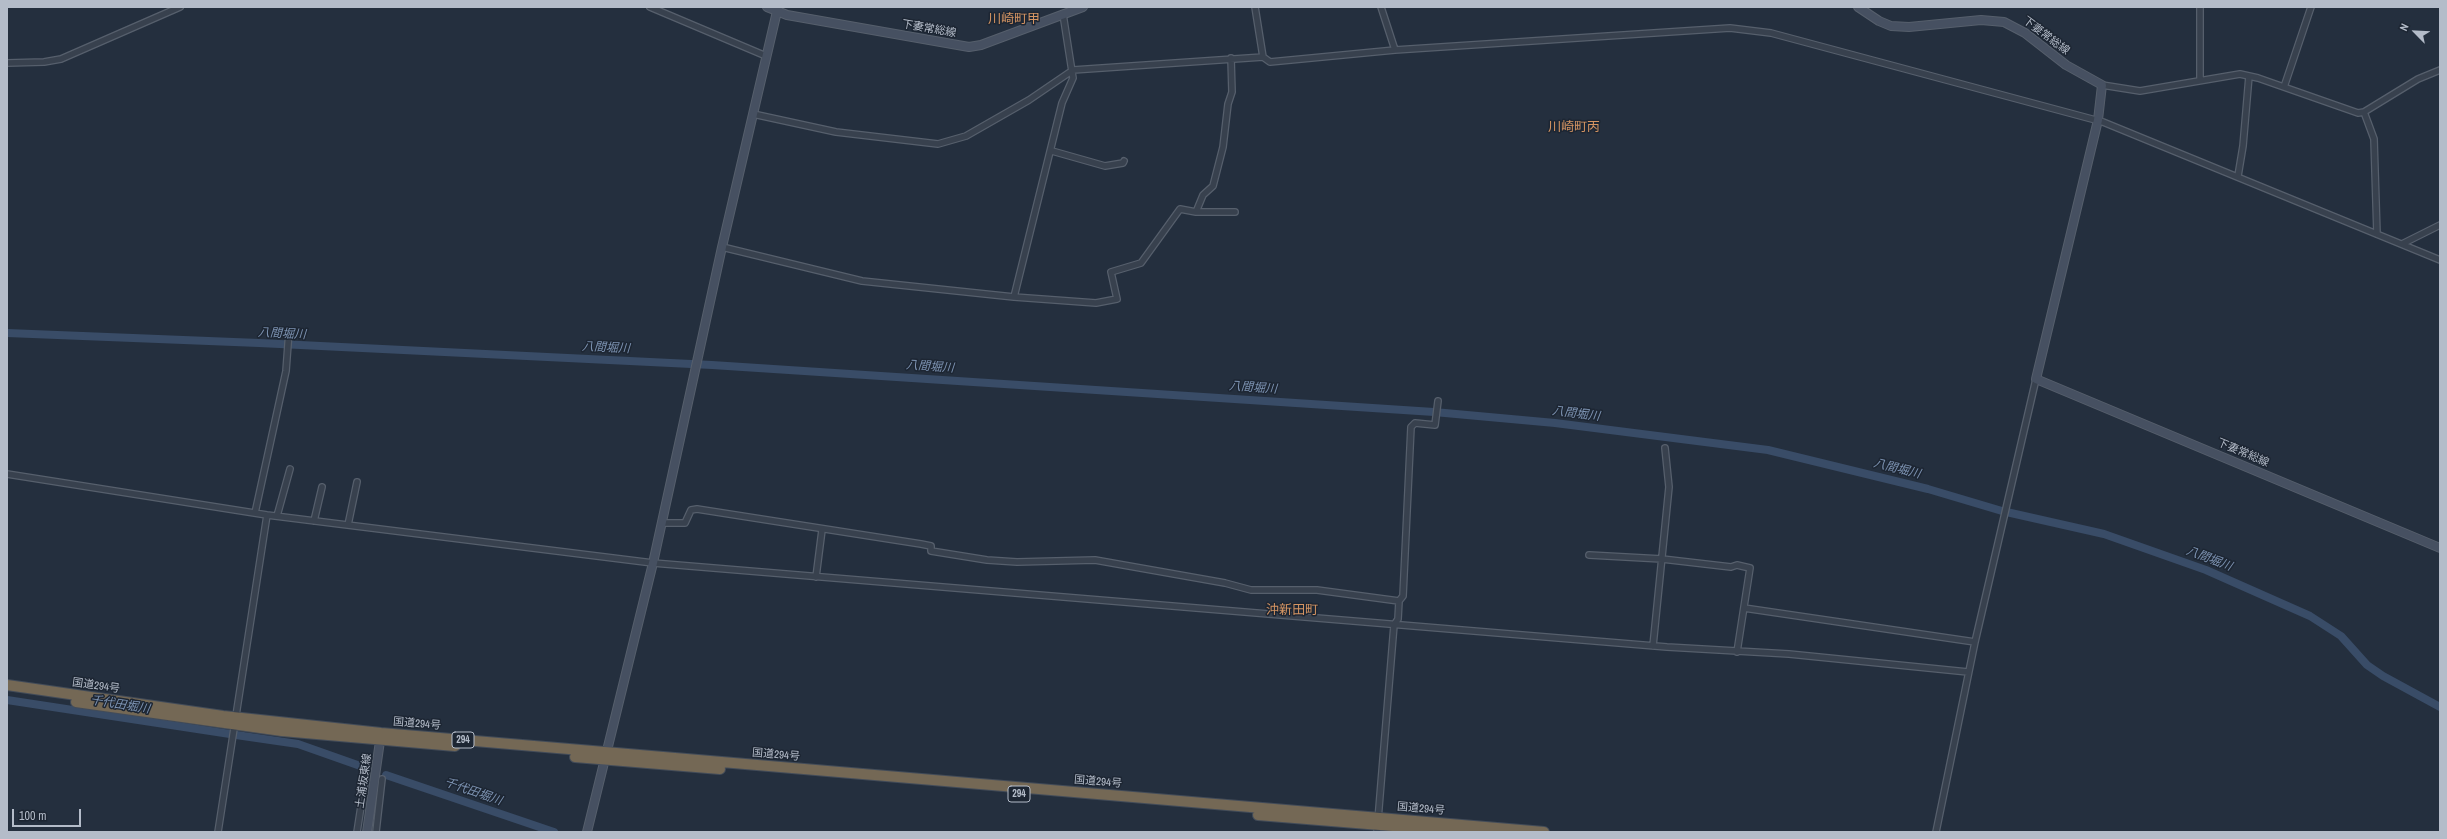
<!DOCTYPE html>
<meta charset="utf-8">
<style>
body{margin:0}
#map{position:relative;width:2447px;height:839px;overflow:hidden;background:#242f3e;font-family:"Archivo Narrow",sans-serif}
canvas{display:block}
.frame{position:absolute;inset:0;border:8px solid #b4bcc9;pointer-events:none}
.north{position:absolute;left:2395px;top:12px;width:40px;height:40px;-webkit-text-stroke:3px #1d2633;paint-order:stroke;rotate:294deg;font-size:11px;font-weight:700;line-height:16px;text-align:center;color:#b4bcc9}
.north::after{content:'';display:block;margin:auto;width:14px;height:18px;background:#b4bcc9;clip-path:polygon(50% 0,100% 100%,50% 72%,0 100%)}
.scale{position:absolute;left:12px;top:809px;width:69px;height:18px;box-sizing:border-box;border:2px solid #b4bcc9;border-top:0;padding-left:5px;font-size:12px;line-height:14px;white-space:nowrap;color:#b4bcc9;-webkit-text-stroke:3px #1d2633;paint-order:stroke}
</style>
<div id="map">
<canvas width="2447" height="839"></canvas>
<div class="frame"></div>
<div class="north">N</div>
<div class="scale">100 m</div>
</div>
<script>
const g = document.querySelector('canvas').getContext('2d');
g.lineJoin = 'round';
const toPath = rows => new Path2D(rows.map(r => 'M' + r).join(''));
function stroke(path, color, width, dash) { g.strokeStyle = color; g.lineWidth = width; g.lineCap = dash ? 'butt' : 'round'; g.setLineDash(dash || []); g.stroke(path); }
function write(font, color, halo, rows, align = 'center') {
  g.font = font + ' "Archivo Narrow","Noto Sans JP",sans-serif'; g.lineWidth = 3; g.setLineDash([]); g.textBaseline = 'middle'; g.strokeStyle = halo; g.fillStyle = color; for (const [text, x, y, turn = 0] of rows) {
    g.save(); g.translate(x, y); g.rotate((+turn || 0) * Math.PI / 180); g.textAlign = isNaN(turn) ? turn : align; if (halo) g.strokeText(text, 0, 0); g.fillText(text, 0, 0); g.restore();
  }
}
const river = toPath([
 [7,333,259,343,712,365,1434,412,1555,423,1768,450,1928,489,2002,511,2104,534,2206,570,2310,616,2341,636,2367,665,2383,676,2440,707],
 [7,700,230,734],
 [236,735,298,744,366,768],
 [386,775,554,832]
]);
const street = toPath([
 [650,7,766,56],
 [1255,7,1263,57,1270,62,1395,50,1730,28,1771,33,2103,122,2440,260],
 [1381,7,1395,50],
 [2200,7,2200,79],
 [7,63,44,62,61,59,180,7],
 [2102,85,2140,91,2240,74,2258,78,2358,113,2364,112,2418,79,2440,70],
 [2284,87,2311,7],
 [2364,112,2374,139,2377,234],
 [753,114,836,132,938,144,966,136,1029,100,1073,70,1263,57],
 [1052,151,1105,166,1123,163,1124,161],
 [2238,176,2243,146,2249,76],
 [1196,212,1235,212],
 [2402,244,2440,225],
 [722,247,862,281,1014,297,1096,303,1117,299,1111,272,1141,263,1180,209,1196,212,1203,195,1213,186,1223,147,1228,104,1232,92,1231,58],
 [1014,297,1062,103,1073,78,1063,14],
 [7,474,267,515,653,563,1667,647,1789,654,1968,672],
 [255,513,286,371,289,331],
 [277,516,290,469],
 [314,521,322,487],
 [662,523,685,523,691,510,697,509,921,544,931,546,931,551,987,560,1017,562,1095,560,1225,583,1251,590,1317,590,1399,601],
 [348,525,357,482],
 [1589,555,1662,559,1731,567,1737,565,1750,568,1737,652],
 [816,577,822,530],
 [1744,608,1975,642],
 [1653,646,1669,487,1665,448],
 [218,832,267,515],
 [357,832,366,774],
 [376,832,382,779],
 [1377,832,1394,625,1398,619,1399,601,1403,596,1411,427,1415,423,1435,425,1438,401],
 [1936,832,1975,642,2036,379]
]);
const secondary = toPath([
 [767,7,787,15,969,47,981,45,1083,7],
 [1858,7,1879,21,1891,26,1909,27,1981,20,2004,22,2025,33,2066,65,2102,85,2098,120,2036,379,2440,548],
 [367,832,381,734],
 [587,832,653,563,722,247,778,7]
]);
const highway = toPath([
 [7,685,223,716,381,733,1544,832],
 [76,702,282,731,455,746],
 [575,757,720,769],
 [1258,815,1466,832]
]);
const shields = [
 [463,740,22],
 [1019,794,22]
];
const shieldNames = [
 ["294",463,740],
 ["294",1019,794]
];
const streetNames = [
 ["下妻常総線",929,29,10],
 ["下妻常総線",2046,36,37],
 ["下妻常総線",2243,453,23],
 ["国道294号",96,686,8],
 ["国道294号",417,724,5],
 ["国道294号",776,755,5],
 ["土浦坂東線",364,781,-82],
 ["国道294号",1098,782,5],
 ["国道294号",1421,809,5]
];
const waterNames = [
 ["八間堀川",282,334,3],
 ["八間堀川",606,348,3],
 ["八間堀川",930,367,4],
 ["八間堀川",1253,388,4],
 ["八間堀川",1576,414,7],
 ["八間堀川",1897,469,14],
 ["八間堀川",2209,559,21],
 ["千代田堀川",120,705,9],
 ["千代田堀川",473,792,19]
];
const quarterNames = [
 ["川崎町甲",1014,20],
 ["川崎町丙",1574,128],
 ["沖新田町",1292,611]
];
stroke(river, '#394c67', 8);
stroke(street, '#565f6c', 8);
stroke(secondary, '#565f6c', 10);
stroke(highway, '#434c59', 12);
stroke(street, '#38414e', 5.5);
stroke(secondary, '#465061', 8);
stroke(highway, '#746855', 10);
for (const [x, y, w] of shields) { const box = new Path2D(); box.roundRect(x - w / 2, y - 8, w, 16, 3); g.fillStyle = '#1d2633'; g.fill(box); stroke(box, '#b4bcc9', 1); }
write('bold 10px', '#b4bcc9', null, shieldNames);
write('11px', '#b4bcc9', '#1d2633', streetNames);
write('italic 12px', '#7c92b1', '#1d2633', waterNames);
write('13px', '#d59563', '#1d2633', quarterNames);
</script>
